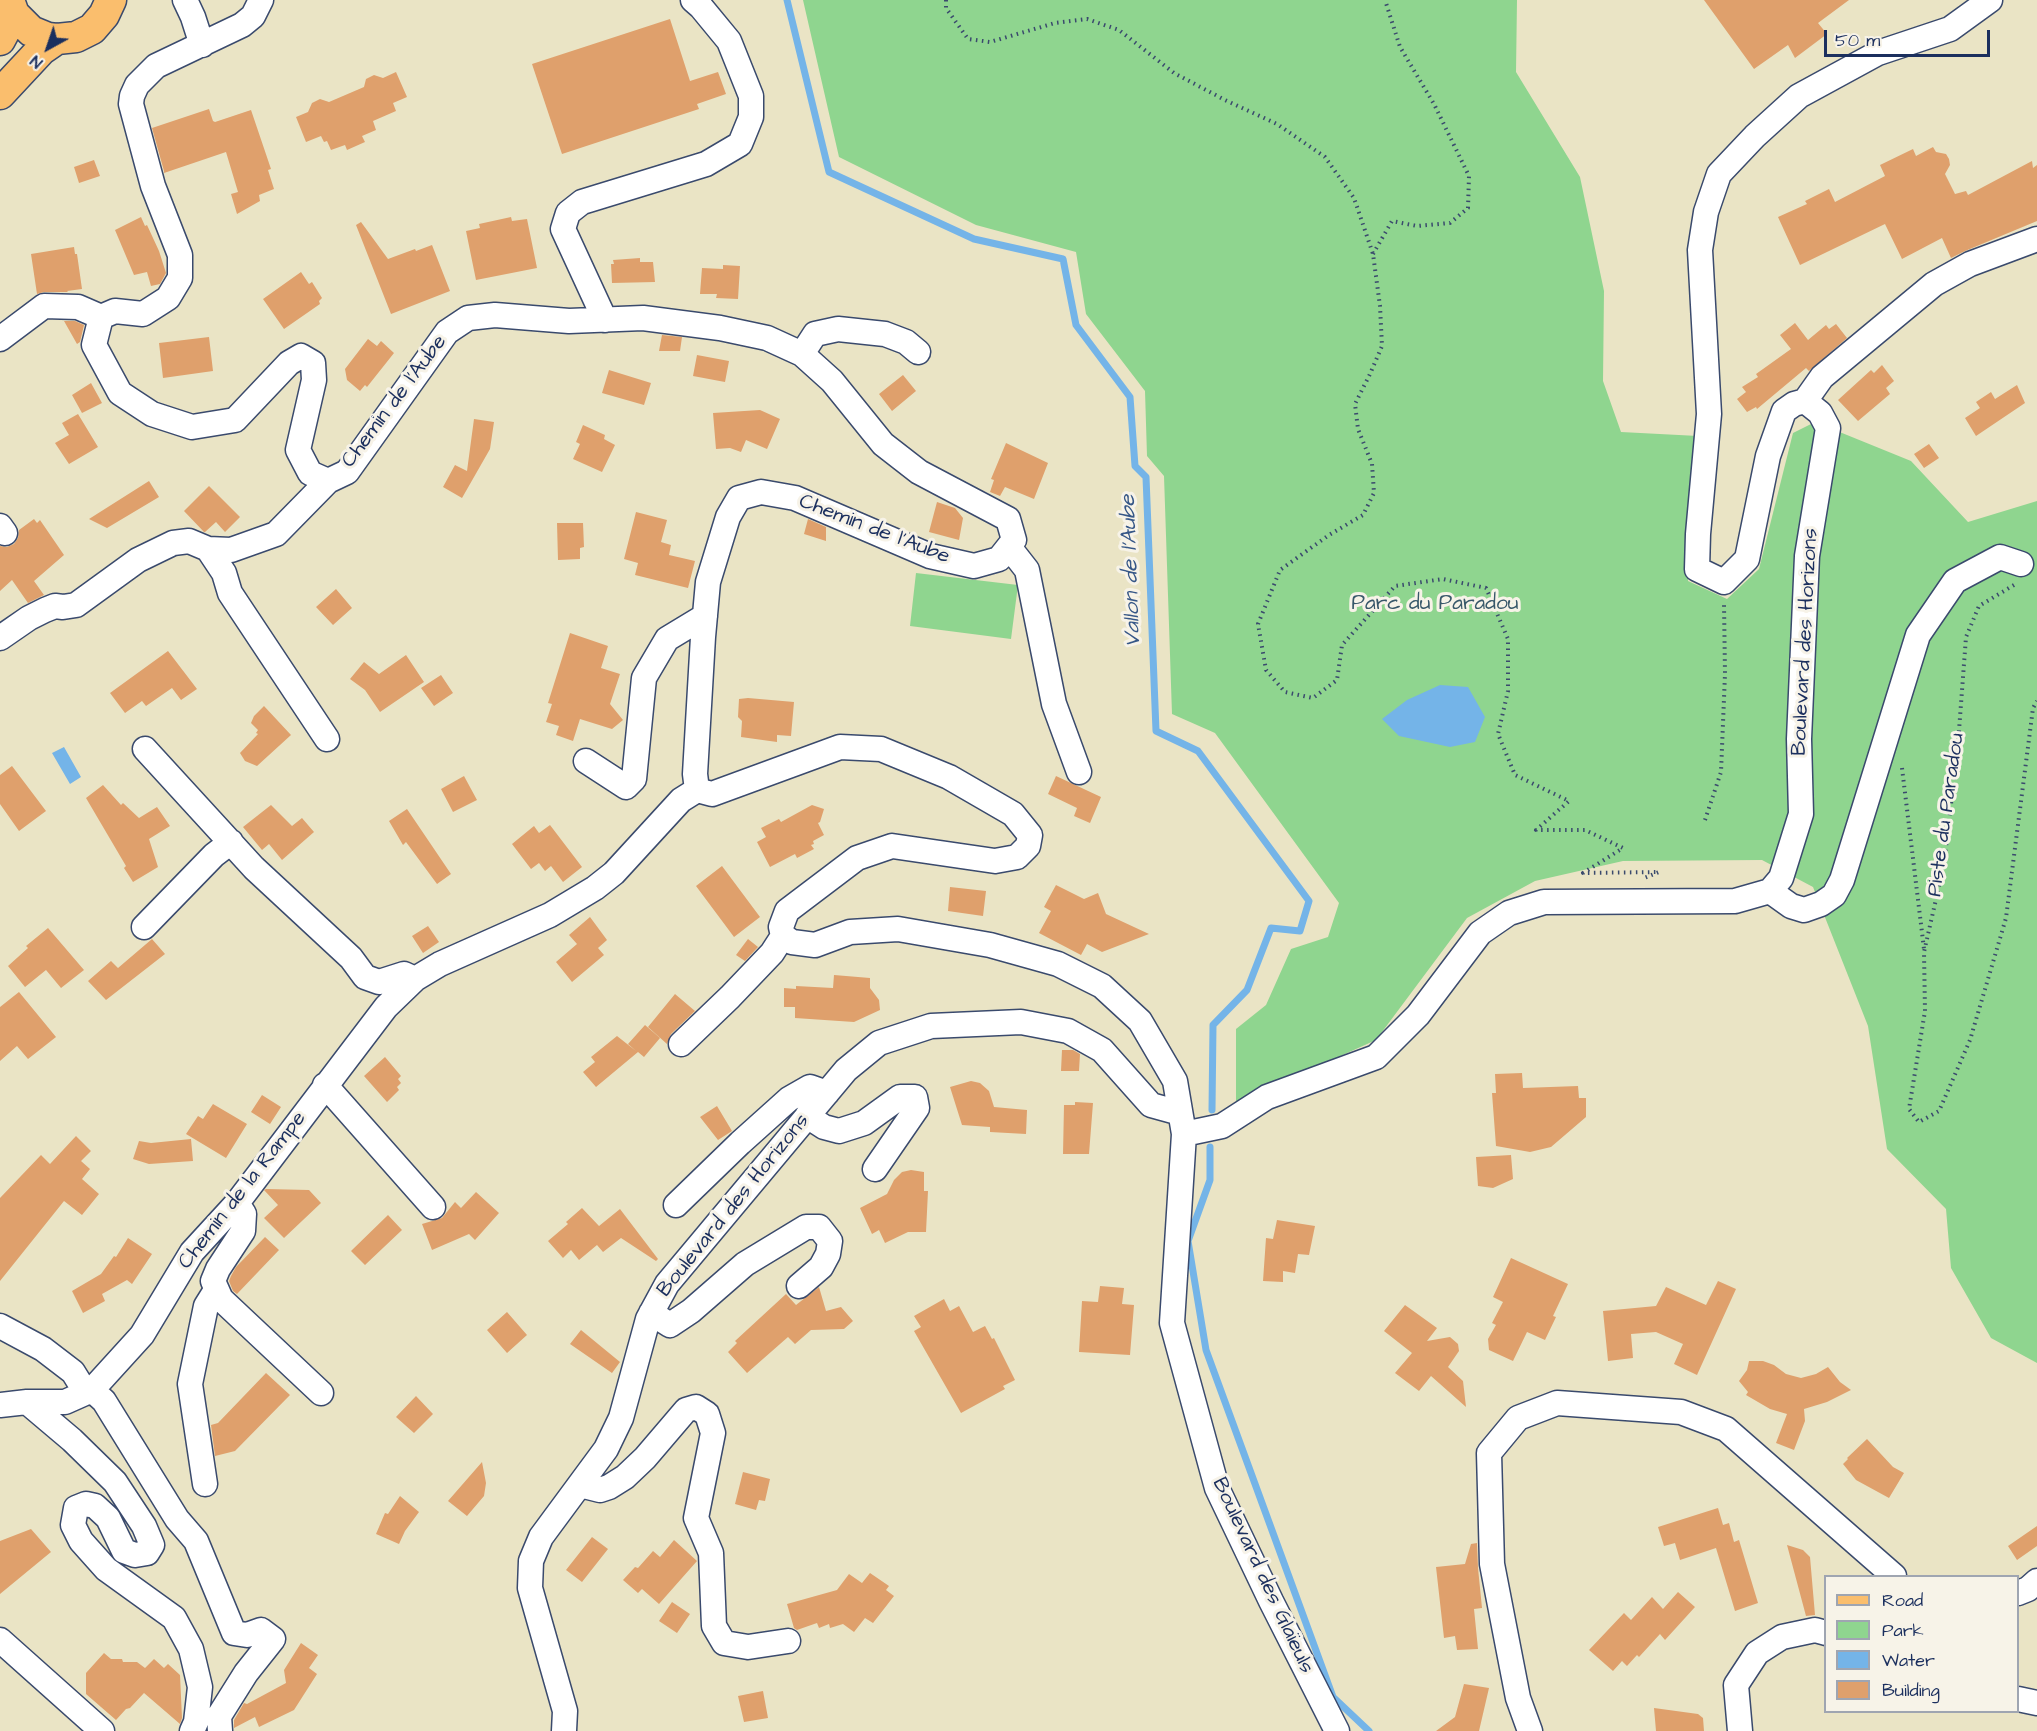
<!DOCTYPE html>
<meta charset="utf-8">
<style>
body{margin:0}
#map{position:relative;width:2037px;height:1731px;overflow:hidden;background:#eae4c5;font-family:"Architects Daughter",sans-serif}
canvas{display:block}
.legend{position:absolute;left:1824px;top:1575px;width:195px;height:138px;box-sizing:border-box;background:#f7f3e8;border:2px solid #9fa5b1;margin:0;padding:8px 10px;list-style:none;font-size:18px;color:#1b2f5e}
.legend li{display:flex;align-items:center;gap:12px;height:30px}
.legend b{width:30px;border:2px solid #9fa5b1}
.north{position:absolute;left:18px;top:18px;width:60px;height:60px;-webkit-text-stroke:4px #f7f3e8;paint-order:stroke;rotate:220deg;font-size:16px;font-weight:700;line-height:24px;text-align:center;color:#1b2f5e}
.north::after{content:'';display:block;margin:auto;width:21px;height:27px;background:#1b2f5e;clip-path:polygon(50% 0,100% 100%,50% 72%,0 100%)}
.scale{position:absolute;left:1824px;top:30px;width:166px;height:27px;box-sizing:border-box;border:3px solid #1b2f5e;border-top:0;padding-left:8px;font-size:18px;line-height:21px;white-space:nowrap;color:#1b2f5e;-webkit-text-stroke:4px #f7f3e8;paint-order:stroke}
</style>
<div id="map">
<canvas width="2037" height="1731"></canvas>
<ul class="legend">
<li><b style="height:8px;background:#fabe6d"></b>Road</li>
<li><b style="height:16px;background:#8fd58f"></b>Park</li>
<li><b style="height:16px;background:#74b4e8"></b>Water</li>
<li><b style="height:16px;background:#dfa06c"></b>Building</li>
</ul>
<div class="north">N</div>
<div class="scale">50 m</div>
</div>
<script>
const g = document.querySelector('canvas').getContext('2d');
g.lineJoin = 'round';
function fill(path, color) { g.fillStyle = color; g.fill(path, 'evenodd'); }
const toPath = rows => new Path2D(rows.map(r => 'M' + r).join(''));
function stroke(path, color, width, dash) { g.strokeStyle = color; g.lineWidth = width; g.lineCap = dash ? 'butt' : 'round'; g.setLineDash(dash || []); g.stroke(path); }
function write(font, color, halo, rows, align = 'center') {
  g.font = font + ' "Architects Daughter",sans-serif'; g.lineWidth = 6; g.setLineDash([]); g.textBaseline = 'middle'; g.strokeStyle = halo; g.fillStyle = color; for (const [text, x, y, turn = 0] of rows) {
    g.save(); g.translate(x, y); g.rotate((+turn || 0) * Math.PI / 180); g.textAlign = isNaN(turn) ? turn : align; if (halo) g.strokeText(text, 0, 0); g.fillText(text, 0, 0); g.restore();
  }
}
const green = toPath([
 [803,0,1517,0,1516,72,1580,177,1604,291,1603,381,1621,432,1698,436,1689,522,1688,581,1727,599,1759,569,1793,433,1815,422,1911,461,1968,522,2037,501,2037,1363,1991,1338,1951,1268,1946,1209,1887,1149,1868,1026,1813,887,1762,860,1623,861,1535,881,1467,918,1376,1040,1236,1103,1236,1029,1266,1005,1291,949,1328,937,1339,903,1215,733,1172,714,1164,476,1147,456,1145,391,1086,314,1076,252,976,225,839,157],
 [916,573,1018,585,1011,639,910,626]
]);
const water = toPath([
 [1440,685,1468,687,1485,717,1475,742,1450,747,1399,736,1382,719,1407,700],
 [64,747,81,777,70,784,52,753]
]);
const stream = toPath([
 [787,0,829,172,974,239,1063,259,1076,325,1130,397,1135,466,1146,477,1156,731,1198,751,1309,901,1300,931,1271,928,1247,990,1213,1025,1212,1110],
 [1210,1147,1210,1180,1188,1241,1206,1350,1333,1697,1369,1731]
]);
const building = toPath([
 [1704,0,1849,0,1818,23,1827,34,1795,58,1788,45,1754,69],
 [670,19,690,81,718,72,726,94,697,104,699,109,562,154,532,64],
 [396,72,407,97,393,103,396,111,373,121,376,130,362,136,365,142,347,150,345,145,331,150,327,141,324,142,321,136,306,142,296,117,308,112,312,103,320,99,329,102,364,87,366,79,374,75,383,78],
 [209,109,213,121,215,122,251,110,271,169,268,170,274,189,259,195,260,201,237,214,231,194,238,192,226,152,164,173,164,171,152,128],
 [1933,147,1936,152,1946,154,1949,159,1950,165,1945,174,1955,194,1966,191,1968,195,2032,161,2033,168,2037,165,2037,221,1965,251,1951,258,1942,238,1902,259,1885,224,1800,265,1778,217,1807,204,1805,201,1829,189,1835,202,1885,176,1880,165,1913,149,1916,156],
 [94,160,100,176,79,183,74,167],
 [141,217,145,226,147,225,159,251,166,273,160,284,151,286,147,272,134,275,115,230],
 [511,217,512,221,527,219,537,268,476,280,466,231,480,228,479,224],
 [361,222,388,259,415,249,416,251,432,245,450,291,391,314,356,225],
 [74,247,75,254,77,254,82,289,67,291,68,292,44,292,37,294,31,254],
 [640,258,640,262,653,262,655,282,612,283,611,264,614,264,613,260],
 [723,265,740,266,738,299,716,298,717,294,700,294,702,268,723,269],
 [301,272,309,284,312,282,322,298,319,301,320,304,284,329,263,299],
 [64,321,75,321,84,325,80,342,77,344],
 [1795,323,1808,340,1826,325,1829,329,1836,324,1847,338,1809,371,1806,368,1757,409,1756,407,1747,412,1737,399,1746,392,1742,387,1758,377,1756,374,1791,349,1780,335],
 [662,335,682,337,680,351,659,351],
 [209,337,213,371,163,378,159,343],
 [368,339,377,346,381,341,394,353,367,387,365,385,360,391,347,380,345,369],
 [697,355,729,361,725,382,693,376],
 [1882,365,1894,381,1886,388,1890,394,1858,421,1838,400,1871,370,1874,373],
 [609,370,651,383,644,405,602,393],
 [903,375,916,391,892,411,879,394],
 [91,383,102,403,82,413,72,395],
 [2017,385,2025,403,1976,436,1965,418,1980,408,1976,402,1991,392,1995,399],
 [760,410,780,419,767,449,746,440,741,452,730,448,716,449,713,413],
 [78,414,98,447,69,464,55,443,69,435,62,423],
 [474,419,494,422,490,449,462,498,443,487,455,465,467,471],
 [583,425,605,435,604,439,615,445,602,472,573,459,580,444,576,442],
 [1006,443,1048,463,1034,499,1005,487,1000,496,990,492,994,480,991,479],
 [1929,444,1939,458,1924,468,1914,454],
 [149,481,159,497,107,528,89,519],
 [209,486,240,517,225,532,216,522,205,532,204,532,184,511],
 [937,502,955,508,963,518,959,540,929,532],
 [636,512,667,520,661,542,671,545,669,555,695,561,688,588,635,575,638,563,624,559],
 [34,519,37,523,40,520,64,555,34,581,44,595,28,603,12,580,0,591,0,546,7,547,14,544,18,538,19,530],
 [808,519,826,527,826,541,804,534],
 [557,523,583,523,584,547,580,548,580,559,558,560],
 [336,589,352,608,333,625,316,607],
 [570,633,608,646,601,668,620,674,610,704,623,720,612,729,580,719,573,741,556,735,559,726,546,722,552,704,548,703],
 [168,651,197,689,181,700,172,688,146,706,142,701,125,713,110,693],
 [406,655,424,682,380,712,365,690,350,679,364,662,379,674],
 [441,675,453,693,434,706,421,688],
 [748,698,794,702,791,736,777,735,777,742,741,737,742,721,738,717,739,699],
 [264,706,291,735,257,766,245,761,240,753,258,734,256,733,258,730,251,723,254,716],
 [12,766,46,811,19,831,0,804,0,775],
 [464,776,477,800,453,812,441,789],
 [1056,776,1101,797,1090,823,1074,816,1077,808,1048,794],
 [103,785,121,805,123,803,139,818,157,807,170,826,149,839,158,867,133,882,124,868,126,866,86,798],
 [271,805,292,826,302,818,314,832,282,860,269,844,262,850,243,827],
 [812,805,824,809,820,822,818,823,824,835,813,841,814,844,811,845,814,849,797,858,795,854,770,867,757,842,766,837,761,828,779,819,781,822],
 [407,809,451,874,437,884,406,842,403,845,389,821],
 [550,825,582,867,563,882,551,866,545,871,539,863,531,869,512,844,534,826,539,833],
 [722,866,760,917,734,937,696,886],
 [1056,885,1084,899,1098,893,1106,914,1149,934,1102,952,1087,944,1081,955,1039,933,1051,911,1044,907],
 [950,887,986,891,983,916,948,911],
 [590,917,607,940,598,948,604,955,572,982,556,962,577,944,569,935],
 [428,926,439,942,423,953,412,936],
 [48,928,84,970,61,988,46,970,25,987,8,966,28,948,26,946],
 [152,939,165,954,106,1000,88,981,111,961,118,968],
 [748,939,758,947,745,961,736,955],
 [834,975,870,978,870,988,879,1000,880,1010,854,1022,795,1018,795,1007,784,1007,784,988,796,989,796,986,833,988],
 [19,992,56,1037,28,1059,17,1046,0,1061,0,1007],
 [675,994,695,1011,671,1034,667,1044,648,1027],
 [645,1025,660,1038,644,1057,638,1052,596,1087,583,1072,595,1062,591,1057,617,1036,636,1051,628,1044],
 [1062,1050,1073,1050,1080,1054,1079,1071,1061,1071],
 [385,1057,401,1076,398,1079,401,1083,397,1087,399,1090,387,1102,364,1076],
 [1522,1073,1523,1088,1578,1086,1579,1098,1586,1098,1586,1117,1551,1147,1530,1152,1496,1146,1492,1093,1496,1093,1495,1074],
 [971,1081,980,1083,989,1091,994,1107,1027,1110,1026,1134,990,1132,990,1127,962,1125,950,1087],
 [262,1095,281,1107,270,1124,251,1112],
 [1075,1102,1093,1103,1089,1154,1063,1154,1064,1105,1075,1105],
 [213,1104,247,1124,226,1158,186,1134,198,1116,203,1119],
 [717,1106,732,1131,718,1140,700,1117],
 [76,1136,91,1151,81,1161,90,1169,82,1179,99,1194,82,1215,64,1201,0,1281,0,1198,41,1155,50,1164],
 [191,1139,193,1161,149,1164,133,1159,139,1141,151,1143],
 [1511,1155,1513,1179,1493,1188,1478,1186,1476,1157],
 [911,1170,924,1172,924,1191,928,1191,926,1232,908,1232,885,1243,879,1230,872,1234,860,1208,887,1194,894,1180,902,1172],
 [266,1189,309,1190,321,1203,284,1238,264,1218,278,1205,264,1190],
 [476,1192,499,1213,475,1240,469,1234,432,1250,422,1224,442,1218,455,1202,461,1208],
 [582,1208,599,1226,620,1209,658,1259,656,1261,621,1238,603,1252,597,1245,579,1260,571,1250,563,1258,548,1241,568,1224,566,1222],
 [388,1215,402,1230,365,1265,351,1251],
 [1277,1220,1315,1226,1309,1255,1298,1254,1295,1273,1283,1271,1283,1282,1263,1281,1266,1238,1273,1239],
 [265,1237,279,1250,237,1294,233,1291,229,1281,231,1276,236,1267],
 [128,1238,152,1254,132,1284,127,1280,102,1294,105,1301,83,1313,72,1291,101,1274,114,1256,116,1257],
 [1511,1258,1568,1284,1553,1316,1556,1317,1545,1340,1527,1332,1513,1361,1489,1350,1488,1339,1496,1325,1492,1323,1503,1302,1493,1297],
 [1718,1281,1736,1289,1697,1375,1674,1364,1683,1344,1656,1332,1631,1334,1633,1358,1608,1361,1603,1311,1656,1306,1666,1287,1706,1305],
 [1100,1286,1124,1288,1122,1304,1134,1305,1130,1355,1079,1352,1082,1301,1098,1302],
 [819,1287,826,1311,841,1307,853,1321,844,1329,811,1330,795,1344,788,1337,747,1373,728,1352,737,1343,735,1341,786,1294,796,1305],
 [944,1299,950,1311,959,1306,973,1332,985,1326,992,1339,994,1338,1015,1380,1003,1386,1005,1389,961,1413,914,1331,921,1327,914,1316],
 [1405,1305,1437,1328,1427,1341,1450,1337,1458,1344,1459,1351,1448,1367,1463,1381,1466,1407,1431,1376,1419,1391,1395,1373,1412,1353,1384,1331],
 [507,1312,527,1335,507,1353,487,1330],
 [581,1330,620,1362,612,1373,570,1344],
 [1749,1361,1763,1361,1774,1365,1786,1374,1801,1378,1816,1374,1828,1367,1840,1382,1851,1390,1827,1402,1804,1409,1805,1421,1794,1450,1776,1443,1787,1414,1770,1409,1746,1395,1748,1392,1739,1381,1747,1370],
 [266,1373,290,1395,235,1451,215,1456,211,1425,218,1423],
 [416,1396,433,1414,414,1433,396,1417],
 [1867,1439,1893,1467,1904,1473,1889,1498,1856,1480,1843,1464,1848,1459,1847,1458],
 [482,1462,486,1483,484,1496,467,1516,448,1501],
 [743,1472,770,1479,765,1501,759,1500,756,1510,735,1504],
 [400,1496,419,1512,405,1531,399,1544,376,1534,385,1513,388,1514],
 [1718,1508,1723,1525,1729,1523,1734,1542,1739,1540,1758,1603,1735,1611,1716,1548,1680,1560,1675,1543,1664,1546,1658,1527],
 [2037,1526,2037,1546,2017,1560,2008,1546],
 [31,1529,51,1552,0,1594,0,1541],
 [592,1537,608,1549,582,1582,566,1570],
 [674,1540,697,1561,659,1604,642,1589,638,1593,623,1580,635,1567,638,1568,653,1551,660,1557],
 [1477,1543,1478,1568,1482,1608,1474,1609,1478,1649,1457,1650,1455,1636,1444,1638,1436,1567,1465,1564,1471,1544],
 [1787,1545,1803,1550,1810,1557,1815,1615,1806,1616],
 [870,1573,889,1586,886,1590,894,1596,873,1623,865,1618,854,1632,843,1624,830,1628,829,1624,819,1628,817,1623,797,1630,794,1628,787,1604,837,1590,849,1574,862,1583],
 [1678,1592,1695,1607,1665,1640,1660,1634,1639,1657,1637,1655,1627,1666,1622,1661,1613,1671,1589,1650,1624,1613,1631,1620,1652,1597,1663,1609],
 [672,1602,690,1614,677,1633,659,1621],
 [301,1643,318,1655,309,1668,317,1674,294,1710,259,1727,255,1717,234,1728,234,1720,244,1703,247,1704,286,1683,284,1670],
 [104,1653,111,1659,122,1659,123,1662,137,1662,145,1668,154,1659,164,1668,168,1664,180,1675,182,1718,180,1724,144,1693,130,1708,126,1709,116,1720,86,1694,86,1673],
 [1464,1684,1489,1688,1479,1731,1436,1731,1455,1717],
 [763,1691,768,1718,744,1722,738,1696],
 [1654,1708,1698,1714,1703,1718,1704,1731,1656,1731]
]);
const path = toPath([
 [946,0,946,8,968,39,990,42,1055,23,1087,19,1119,30,1174,73,1225,100,1277,124,1325,157,1354,198,1373,254,1380,306,1382,346,1370,374,1355,404,1358,429,1372,464,1374,493,1363,515,1329,535,1280,570,1258,624,1266,670,1285,692,1313,698,1337,680,1342,645,1395,586,1443,579,1486,588,1508,639,1508,691,1498,734,1515,775,1569,801,1536,830,1585,830,1623,848,1583,873,1659,872,1644,878],
 [1373,254,1392,221,1417,226,1450,223,1468,208,1469,176,1434,104,1400,47,1385,0],
 [2014,585,1979,606,1966,637,1958,744,1944,864,1924,952,1925,1011,1909,1109,1919,1122,1939,1111,1970,1040,2006,918,2033,708,2037,701],
 [1902,768,1924,949],
 [1705,820,1721,772,1725,674,1724,603]
]);
const minor = toPath([
 [185,0,193,17,202,45],
 [261,0,253,16,242,25,156,66,137,85,132,96,131,104,153,186,180,255,180,278,168,298,143,314,115,311,101,317,94,345,120,393,152,414,192,427,235,420,289,363,301,356,313,363,314,380,298,450,310,473,328,481,347,472,447,332,468,318,495,315,569,321,643,318,720,328,767,338,802,354,832,381,883,444,919,472,1008,519,1014,540,999,559,974,566,930,556,795,498,761,492,739,498,728,517,708,582,703,637,695,774,697,790],
 [605,320,563,229,568,213,582,202,706,164,740,144,751,117,751,96,729,41,701,7,693,0],
 [0,339,44,306,78,307,101,317],
 [802,354,815,334,838,329,885,334,906,342,918,352],
 [1805,401,1822,377,1934,284,1970,264,2037,239],
 [0,526,5,533],
 [1009,547,1027,570,1054,704,1079,772],
 [208,549,224,573,230,593,327,739],
 [0,638,29,618,45,610,55,606,63,607,76,605,138,560,173,543,189,541,208,549,231,550,276,534,328,481],
 [145,749,254,868,351,958,365,977,379,982,404,974,415,979],
 [586,761,626,787,634,779,644,678,667,639,705,616],
 [697,790,712,794,840,747,881,749,949,777,1013,814,1030,835,1028,846,1017,857,995,861,892,846,857,858,787,911,781,927,783,936,792,942,815,945,850,932,898,929,990,945,1058,964,1102,986,1140,1021,1175,1081,1184,1134,1172,1323,1217,1488,1271,1601,1337,1731],
 [1770,891,1791,906,1804,910,1821,904,1834,895,1842,880,1918,635,1955,581,2000,557,2021,564],
 [144,927,214,855,231,842],
 [681,1044,730,997,772,953,783,936],
 [325,1085,433,1207],
 [807,1116,824,1127,839,1131,864,1123,900,1097,915,1097,917,1108,875,1169],
 [1184,1134,1222,1126,1267,1097,1376,1057,1418,1015,1480,933,1509,913,1544,902,1735,901,1770,891,1781,878,1801,814,1799,739,1807,556,1828,428,1820,413,1805,401,1794,404,1784,411,1768,456,1747,559,1724,582,1697,569,1698,534,1709,414,1700,250,1706,212,1719,174,1755,136,1799,96,1878,53,1950,29,1990,0],
 [237,1203,244,1214,243,1231,218,1269,213,1281,221,1299,321,1393],
 [676,1205,740,1143,789,1099,810,1087,827,1093],
 [651,1313,670,1325,691,1311,745,1264,806,1227,819,1227,830,1241,828,1254,821,1267,799,1286],
 [0,1326,43,1349,73,1372,86,1393],
 [92,1390,104,1401,177,1519,196,1541,234,1633,247,1635,261,1630,273,1639,246,1673,219,1716,220,1731],
 [27,1402,72,1440,115,1482,144,1526,152,1545,147,1553,135,1555,124,1551,108,1518,95,1506,86,1504,76,1508,73,1525,81,1541,106,1569,174,1618,191,1649,200,1687,196,1722,192,1731],
 [0,1405,27,1402,65,1402,92,1390,142,1335,192,1252,237,1203,386,1007,415,979,440,964,550,915,595,888,614,873,681,800,697,790],
 [205,1484,190,1384,206,1306,216,1290],
 [580,1485,600,1490,609,1487,625,1477,645,1458,686,1410,696,1407,707,1414,713,1433,696,1518,711,1553,714,1626,724,1643,748,1647,788,1641],
 [2018,1593,2028,1589,2037,1581],
 [0,1640,102,1731],
 [2018,1699,2037,1703],
 [564,1731,565,1711,530,1588,531,1561,541,1537,606,1449,621,1418,648,1319,667,1284,846,1070,879,1043,931,1026,1021,1022,1068,1031,1102,1050,1151,1105,1180,1113],
 [1530,1731,1518,1698,1492,1564,1489,1453,1518,1418,1557,1403,1681,1412,1726,1429,1894,1576],
 [1740,1731,1736,1685,1757,1653,1782,1637,1815,1630,1826,1633]
]);
const major = toPath([
 [9,0,14,14,31,31,48,38,57,39,76,37,92,29,104,15,111,0],
 [0,40,14,14],
 [0,94,41,50,57,39]
]);
const streetNames = [
 ["Chemin de l'Aube",395,402,-53],
 ["Chemin de l'Aube",874,530,21],
 ["Boulevard des Horizons",1806,642,-87],
 ["Piste du Paradou",1947,815,-82],
 ["Chemin de la Rampe",243,1191,-52],
 ["Boulevard des Horizons",734,1206,-51],
 ["Boulevard des Glaïeuls",1262,1576,65]
];
const parkNames = [
 ["Parc du Paradou",1435,605]
];
const waterNames = [
 ["Vallon de l'Aube",1132,571,-92]
];
fill(green, '#8fd58f');
fill(water, '#74b4e8');
stroke(stream, '#74b4e8', 7);
fill(building, '#dfa06c');
stroke(minor, '#3a4a6d', 27);
stroke(major, '#3a4a6d', 33);
stroke(path, '#3a4a6d', 4, [1.5, 4.5]);
stroke(minor, '#fff', 24);
stroke(major, '#fabe6d', 30);
write('21px', '#1b2f5e', '#f7f3e8', streetNames);
write('21px', '#38586a', '#f7f3e8', parkNames);
write('italic 22px', '#365787', '#f7f3e8', waterNames);
</script>
